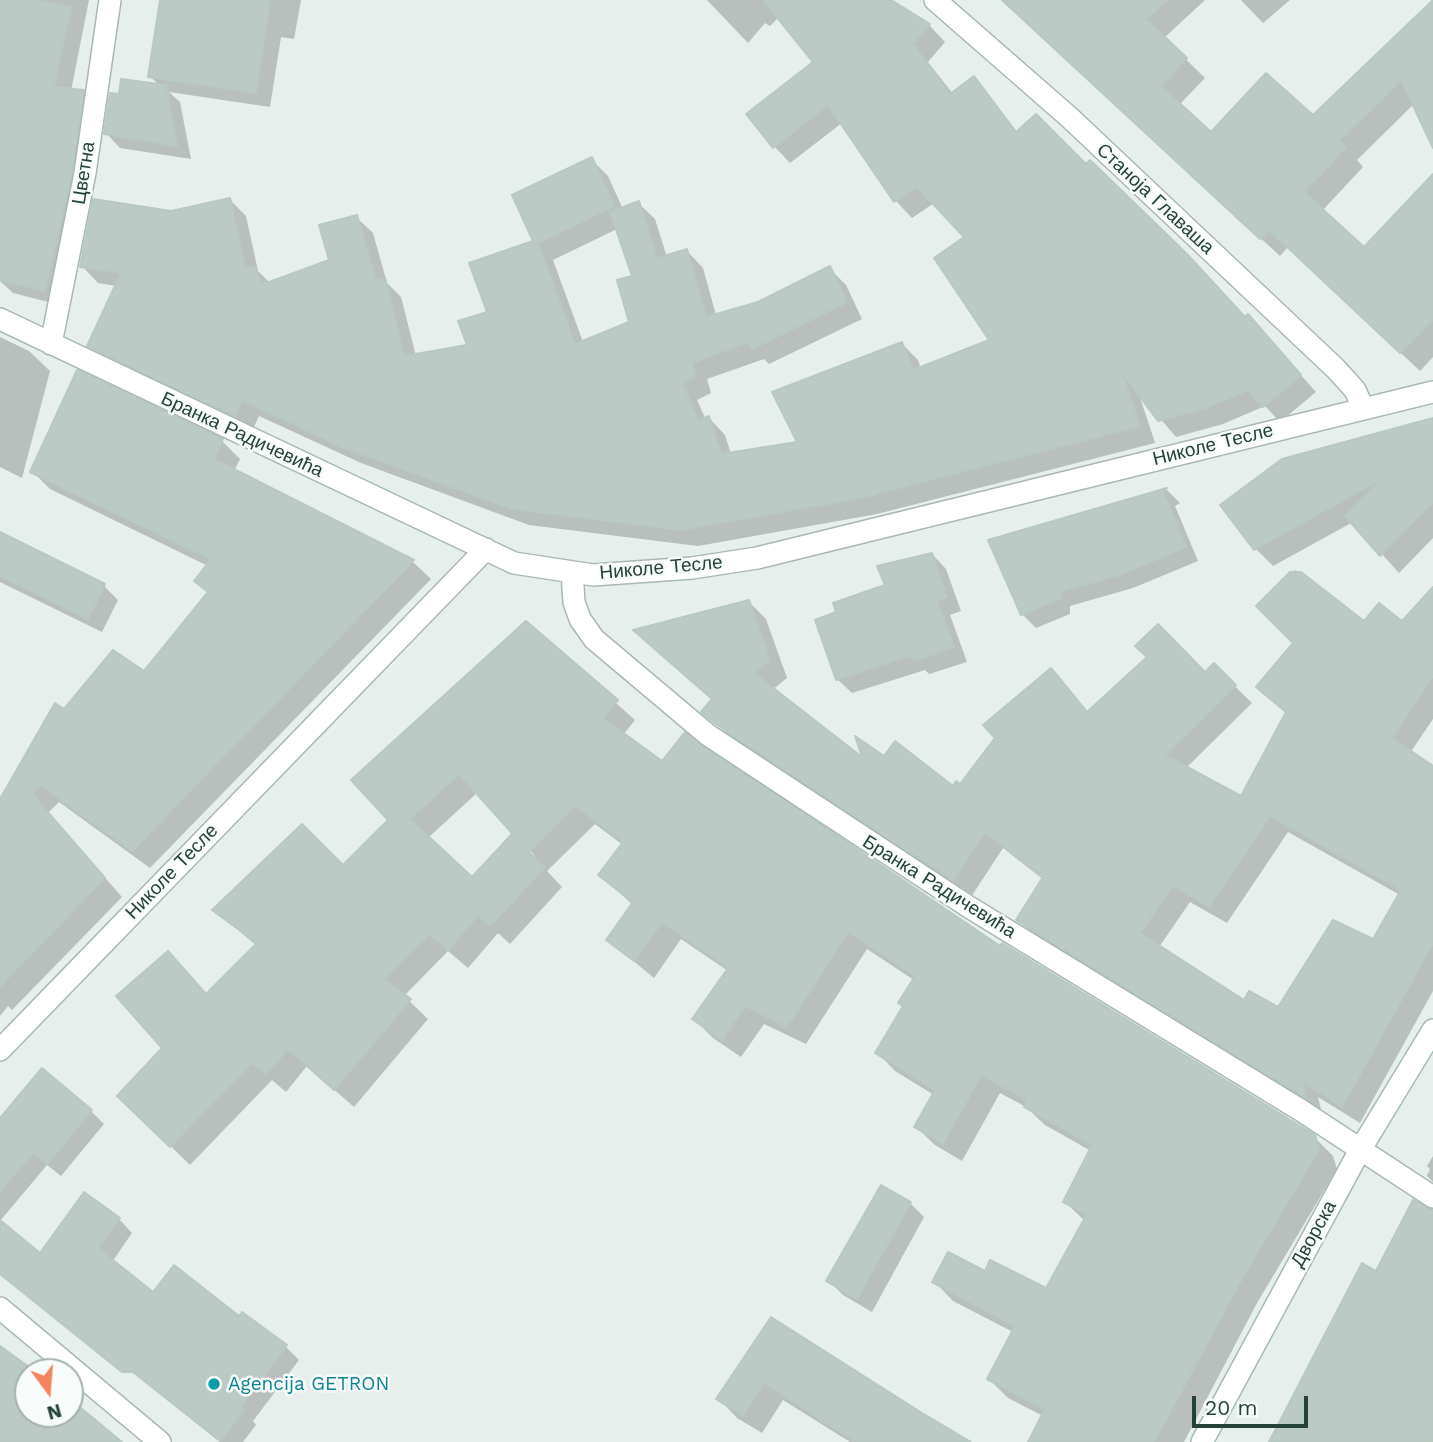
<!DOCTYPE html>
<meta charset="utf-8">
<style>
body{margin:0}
#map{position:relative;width:1433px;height:1442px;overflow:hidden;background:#e6efeb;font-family:"Work Sans",sans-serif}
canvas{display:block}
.north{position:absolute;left:14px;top:1358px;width:70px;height:70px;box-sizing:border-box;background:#f7fbf9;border:2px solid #a3b1ad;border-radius:50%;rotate:164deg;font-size:19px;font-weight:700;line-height:28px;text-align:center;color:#24423a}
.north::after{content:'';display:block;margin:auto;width:24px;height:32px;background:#f4845f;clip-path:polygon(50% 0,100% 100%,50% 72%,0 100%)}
.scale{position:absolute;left:1192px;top:1396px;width:116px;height:32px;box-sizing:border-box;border:4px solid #24423a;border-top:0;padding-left:9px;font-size:21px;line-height:24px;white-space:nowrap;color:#24423a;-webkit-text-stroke:5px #f7fbf9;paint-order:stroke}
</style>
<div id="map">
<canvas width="1433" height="1442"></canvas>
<div class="north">N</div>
<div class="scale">20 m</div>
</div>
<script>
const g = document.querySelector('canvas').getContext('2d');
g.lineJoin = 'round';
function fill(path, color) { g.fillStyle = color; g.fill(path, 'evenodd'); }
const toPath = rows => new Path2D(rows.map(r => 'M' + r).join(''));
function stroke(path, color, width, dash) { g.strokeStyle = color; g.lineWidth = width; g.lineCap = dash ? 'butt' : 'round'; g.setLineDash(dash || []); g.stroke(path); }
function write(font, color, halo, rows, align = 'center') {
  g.font = font + ' "Work Sans",sans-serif'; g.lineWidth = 5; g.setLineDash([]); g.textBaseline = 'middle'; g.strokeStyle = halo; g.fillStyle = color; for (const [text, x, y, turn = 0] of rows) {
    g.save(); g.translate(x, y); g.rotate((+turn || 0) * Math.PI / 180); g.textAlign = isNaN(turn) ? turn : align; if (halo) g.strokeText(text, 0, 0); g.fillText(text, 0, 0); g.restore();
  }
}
const shadow = toPath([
 [0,0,89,0,71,91,83,92,97,107,60,305,13,293,0,281],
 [162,0,301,0,294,39,281,37,270,107,169,92,180,102,191,159,120,148,106,133,121,96,160,86,150,76],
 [707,0,892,0,929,25,945,42,928,62,953,94,974,79,1018,133,1246,319,1248,316,1316,392,1280,422,1265,406,1223,424,1176,437,1139,394,1155,443,877,514,698,546,529,525,361,463,259,416,252,431,106,362,90,346,117,286,98,283,82,266,171,213,230,200,246,216,258,271,271,284,331,261,356,217,373,233,387,283,401,297,416,356,470,347,591,159,608,176,623,209,638,203,655,219,667,257,687,251,703,268,716,315,759,304,830,269,846,285,862,319,769,364,764,359,707,379,711,393,697,400,706,420,709,418,725,435,731,454,800,444,902,344,918,360,921,369,992,341,967,237,934,203,912,218,896,201,842,123,790,163,774,146,815,62,779,17,770,26,765,23,748,43],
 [617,229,634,277,631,323,583,342,553,260],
 [1002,0,1205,0,1164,38,1205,78,1179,105,1211,134,1313,118,1431,1,1433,144,1414,104,1357,160,1363,167,1322,211,1364,250,1433,236,1433,357,1420,371,1288,247,1280,256],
 [1241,0,1290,0,1263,23],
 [0,337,29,351,50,371,22,478,0,467],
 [77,372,222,441,240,459,234,471,413,562,431,579,150,868,59,802,48,813,122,897,12,1010,8,1006,0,1016,0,803,65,711,144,673,209,593,196,581,208,566,50,489,32,471],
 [1433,421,1433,538,1399,573,1353,522,1273,566,1255,548],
 [1167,490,1180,503,1175,506,1198,561,1133,588,1070,606,1070,614,1036,628,1022,614,990,541],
 [0,534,104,586,118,600,102,632,0,582],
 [932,554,946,569,961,611,950,615,967,662,929,674,925,670,852,693,837,679,838,613,887,586],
 [1295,570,1365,623,1402,623,1433,589,1433,719,1410,753,1433,768,1433,991,1360,1123,1318,1097,1322,1113,1036,937,1018,920,1044,880,1003,848,971,897,735,741,703,712,713,700,636,631,749,602,766,619,787,678,772,690,865,761,884,758,954,788,961,787,1051,670,1089,713,1205,674,1214,666,1252,703,1186,768,1242,798,1287,714,1259,687,1295,643,1258,606],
 [1288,832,1400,895,1374,941,1278,1010,1245,1003,1159,947,1190,902,1227,923],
 [526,623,635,720,623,735,662,763,1000,949,1314,1137,1333,1156,1337,1169,1257,1303,1184,1442,1030,1442,1043,1416,1008,1398,989,1379,1013,1332,953,1301,935,1282,986,1273,1047,1290,1085,1221,1065,1202,1091,1151,1045,1125,1026,1107,1000,1093,962,1161,935,1145,916,1127,934,1095,895,1071,877,1052,905,1007,914,980,867,949,806,1044,764,1024,741,1057,713,1038,694,1019,728,971,681,939,654,978,608,940,633,905,600,875,623,845,595,824,547,871,562,887,510,944,498,933,468,968,448,951,404,996,428,1019,354,1107,307,1066,286,1092,272,1080,190,1165,138,1114,164,1048,168,953,207,995,257,946,214,910,343,868,390,820],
 [478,792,535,856,472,879,428,838],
 [91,1111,104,1124,61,1176,47,1165,0,1221,0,1119],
 [1433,1156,1433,1182,1427,1176,1430,1169,1427,1166],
 [910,1203,924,1217,872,1312,843,1295,829,1281],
 [119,1219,132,1233,112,1262,153,1295,239,1319,285,1346,299,1360,253,1421,256,1425,243,1442,220,1442,125,1366,121,1372,0,1274,0,1222,41,1255],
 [771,1319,967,1442,850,1442,783,1400,762,1433,737,1418,719,1399]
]);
const building = toPath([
 [0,0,34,0,71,7,54,87,84,90,72,171,45,291,0,280,0,0],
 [160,0,270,0,256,93,148,77,160,0],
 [763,0,891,0,930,24,913,44,950,94,974,76,1016,132,1036,114,1086,164,1090,160,1187,254,1245,317,1248,314,1301,375,1263,407,1248,390,1206,408,1158,421,1122,373,1140,426,860,498,681,530,512,509,342,447,242,400,235,416,87,346,121,273,80,267,93,199,171,211,230,198,245,269,255,266,261,285,329,260,319,225,357,215,376,280,385,278,404,356,467,345,458,321,487,312,469,263,533,241,512,195,592,157,614,206,538,243,575,344,629,322,617,280,632,276,610,212,639,201,657,258,687,249,706,317,758,302,830,266,847,302,752,349,748,342,692,363,696,376,682,383,698,421,709,416,721,454,797,442,772,392,902,342,913,370,989,340,934,258,964,237,917,187,894,202,828,105,773,148,746,114,813,62,763,0],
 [1002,0,1167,0,1146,19,1187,58,1161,86,1211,132,1266,73,1313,115,1433,0,1433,148,1401,80,1339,141,1346,147,1304,192,1364,247,1433,174,1433,319,1400,353,1269,230,1260,239,1002,0],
 [121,79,166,85,177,146,104,134,110,93,119,94,121,79],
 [77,370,223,439,214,459,414,560,132,851,40,785,32,794,105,878,0,986,0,799,55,703,64,709,113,650,144,671,208,592,194,581,211,559,30,472,77,370],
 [1433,418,1433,502,1380,556,1345,516,1382,479,1254,550,1220,505,1282,459,1433,418],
 [1167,488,1163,492,1186,547,1119,575,1059,592,1062,598,1021,615,988,540,1167,488],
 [0,532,105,584,88,619,0,576,0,532],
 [932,553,947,597,937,601,954,647,914,661,911,655,836,680,815,620,836,612,833,603,885,585,877,566,932,553],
 [1290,572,1301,572,1364,621,1379,603,1402,621,1433,587,1433,676,1392,738,1433,766,1433,943,1342,1107,1303,1082,1306,1098,1016,920,1043,877,985,832,953,881,716,724,701,712,712,699,633,630,749,600,770,660,754,673,862,757,855,736,884,756,895,741,953,786,956,781,960,784,995,738,983,725,1051,668,1087,712,1147,657,1135,646,1158,624,1205,672,1214,663,1236,685,1165,755,1241,796,1286,712,1256,687,1293,643,1256,606,1290,572],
 [1270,816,1401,890,1373,939,1333,920,1278,1007,1249,991,1244,1000,1140,933,1173,886,1209,907,1270,816],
 [526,621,618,700,603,718,662,761,685,732,1000,946,1002,943,1315,1135,1319,1150,1239,1284,1154,1442,1028,1442,1045,1409,987,1379,1015,1326,932,1282,948,1252,985,1271,990,1260,1046,1288,1087,1214,1063,1202,1092,1145,1024,1107,1027,1100,981,1075,943,1144,914,1127,935,1090,875,1053,903,1006,898,1003,915,976,848,932,787,1027,745,1006,722,1040,692,1019,728,968,662,922,634,961,606,940,633,902,598,875,623,842,575,806,529,852,545,867,490,926,478,915,448,950,429,934,384,979,411,999,334,1090,288,1049,266,1074,252,1063,170,1147,117,1096,162,1048,116,996,168,951,206,994,257,943,212,910,302,824,343,865,388,820,351,780,526,621],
 [459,774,528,851,511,835,472,877,410,819,459,774],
 [42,1068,92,1110,47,1164,33,1153,0,1191,0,1118,42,1068],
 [881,1185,911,1202,857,1299,826,1281,881,1185],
 [84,1192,120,1218,98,1248,153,1292,174,1265,239,1316,242,1312,287,1345,240,1407,244,1410,220,1441,133,1372,122,1372,0,1274,0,1220,40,1253,84,1192],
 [1413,1200,1433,1210,1433,1442,1269,1442,1362,1263,1376,1271,1413,1200],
 [771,1317,922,1413,971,1442,856,1442,764,1383,743,1416,716,1399,771,1317],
 [0,1346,36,1372,28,1372,28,1414,70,1414,70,1399,122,1442,0,1442,0,1346]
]);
const minor = toPath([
 [935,0,1069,117,1336,369,1355,390,1363,408],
 [0,319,514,563,593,575,692,568,757,558,1433,392],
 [51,344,85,173,110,0],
 [572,573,574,602,580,619,594,639,708,735,969,907,1302,1111,1433,1197],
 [0,1050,486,549],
 [0,1308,160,1442]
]);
const secondary = toPath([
 [1202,1442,1360,1150,1433,1030]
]);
const markers = [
 [214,1384,7,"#0f9aa8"]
];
const streetNames = [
 ["Цветна",84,173,-81],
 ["Станоја Главаша",1155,199,43],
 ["Бранка Радичевића",242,435,25],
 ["Николе Тесле",1213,445,-14],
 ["Николе Тесле",661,568,-5],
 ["Николе Тесле",172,872,-46],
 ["Бранка Радичевића",939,887,32],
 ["Дворска",1314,1234,-61]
];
const cultureNames = [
 ["Agencija GETRON",228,1384]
];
fill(shadow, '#0003');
fill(building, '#bbcac4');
stroke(building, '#b8c9c2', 2);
stroke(minor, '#a8b8b2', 24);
stroke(secondary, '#a4bbb3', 24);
stroke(minor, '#fff', 21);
stroke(secondary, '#fff', 21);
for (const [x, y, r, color] of markers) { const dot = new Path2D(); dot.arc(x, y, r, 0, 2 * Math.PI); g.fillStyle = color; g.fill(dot); stroke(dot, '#f7fbf9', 2.5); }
write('19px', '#24423a', '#f7fbf9', streetNames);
write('19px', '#0d838f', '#f7fbf9', cultureNames, 'left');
</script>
